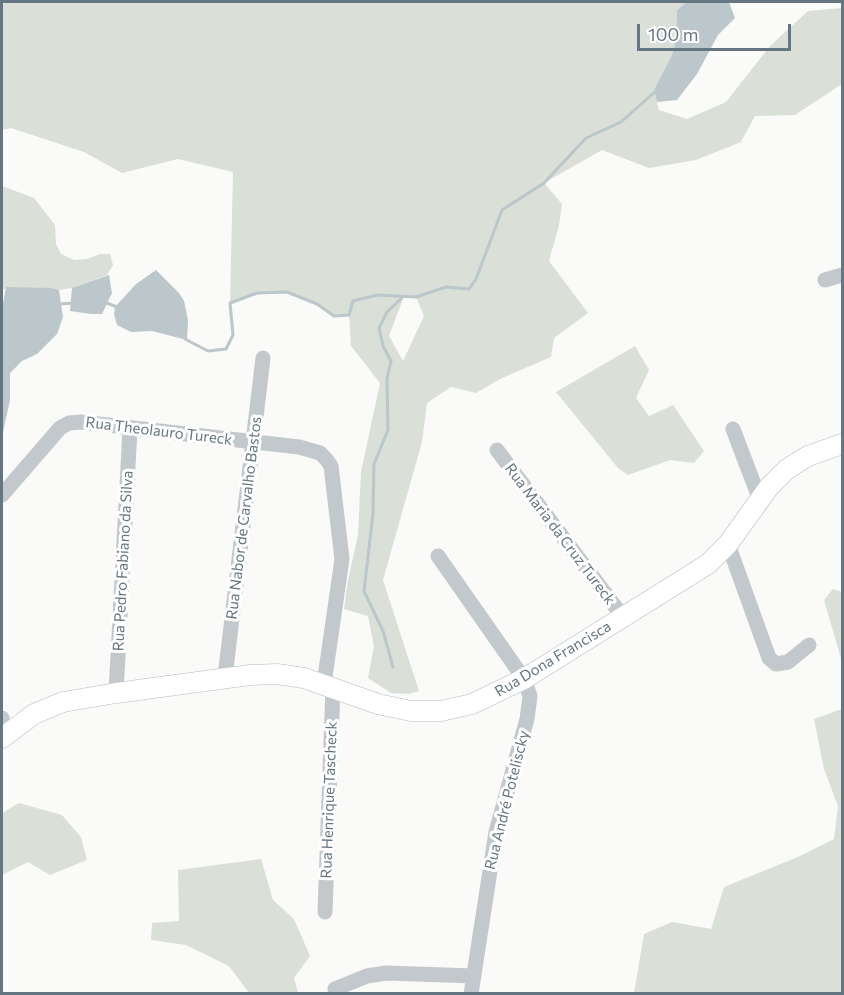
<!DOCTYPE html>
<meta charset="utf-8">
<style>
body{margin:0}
#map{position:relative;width:844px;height:995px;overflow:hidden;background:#fafaf8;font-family:Commissioner,sans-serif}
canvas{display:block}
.frame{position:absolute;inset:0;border:3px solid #657683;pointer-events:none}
.scale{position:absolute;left:637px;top:24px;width:154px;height:27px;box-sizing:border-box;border:3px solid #657683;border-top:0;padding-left:8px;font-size:18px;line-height:21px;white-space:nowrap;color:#657683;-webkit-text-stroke:4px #fff;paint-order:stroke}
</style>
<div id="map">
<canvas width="844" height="995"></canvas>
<div class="frame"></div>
<div class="scale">100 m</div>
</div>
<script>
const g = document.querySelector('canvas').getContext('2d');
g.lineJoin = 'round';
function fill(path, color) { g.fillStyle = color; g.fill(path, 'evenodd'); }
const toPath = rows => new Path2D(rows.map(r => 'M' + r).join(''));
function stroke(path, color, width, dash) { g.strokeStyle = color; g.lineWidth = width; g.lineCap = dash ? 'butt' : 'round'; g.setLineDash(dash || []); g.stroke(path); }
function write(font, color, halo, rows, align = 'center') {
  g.font = font + ' Commissioner,sans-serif'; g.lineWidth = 6; g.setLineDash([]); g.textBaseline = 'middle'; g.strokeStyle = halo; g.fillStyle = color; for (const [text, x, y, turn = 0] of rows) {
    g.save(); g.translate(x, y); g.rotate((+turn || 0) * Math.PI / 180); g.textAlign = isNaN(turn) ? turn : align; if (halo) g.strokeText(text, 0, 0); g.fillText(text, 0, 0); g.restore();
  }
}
const green = toPath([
 [2,2,687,2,677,10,676,40,672,55,654,91,659,110,687,119,726,102,770,46,808,11,842,8,842,84,795,115,755,116,741,142,696,160,649,168,602,150,544,183,562,204,559,225,549,261,588,313,554,338,551,357,500,379,476,393,451,387,427,403,422,442,383,580,419,691,409,694,391,693,368,678,374,646,368,616,344,609,348,580,358,535,361,472,380,383,351,346,349,315,334,316,317,304,286,292,257,293,230,303,233,172,178,159,122,173,84,152,11,128,2,130],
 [404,296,416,297,424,316,403,361,389,336],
 [2,186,34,198,55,225,56,244,61,254,74,260,87,259,100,254,110,254,113,265,107,275,72,288,59,290,52,288,2,289],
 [635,346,649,370,636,398,649,416,673,405,704,451,694,463,670,460,628,475,618,468,556,392],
 [833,589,842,592,842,662,824,600],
 [842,709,842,993,634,993,644,934,672,922,711,929,724,887,798,857,834,839,838,806,824,769,814,719],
 [19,803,62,815,81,837,87,860,50,875,28,862,2,875,2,813],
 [261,859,273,900,294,919,310,956,294,978,298,993,249,993,229,966,186,945,151,940,152,923,179,921,178,870]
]);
const water = toPath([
 [687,2,729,2,735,18,718,35,697,74,677,100,657,102,654,90,672,55,676,40,677,10],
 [156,270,179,293,184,301,188,320,187,340,152,331,131,332,117,325,114,314,115,307,136,284],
 [109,275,112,293,102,314,91,314,70,311,72,288],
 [6,287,52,288,59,290,63,317,57,334,37,354,22,361,10,373,10,400,2,437,2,309]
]);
const stream = toPath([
 [104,302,117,307],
 [59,304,74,303],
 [185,339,208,351,226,349,233,335,230,303,257,293,287,292,317,304,334,316,349,315,353,301,377,295,416,297,446,287,469,289,476,279,502,210,544,183,586,138,621,122,656,91],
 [393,667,383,631,364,591,373,513,374,464,388,430,387,379,391,361,383,346,379,328,387,312,404,296]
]);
const minor = toPath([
 [825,280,842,275],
 [733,429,760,500],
 [497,450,623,617],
 [2,495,60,428,69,423,81,422,299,447,320,453,326,459,331,466,342,559,324,684],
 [728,544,769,658,776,664,788,662,809,645],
 [438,556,524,679,530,696,527,719,496,832,471,994],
 [225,677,263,358],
 [116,693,130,429],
 [2,718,3,737],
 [325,912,333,687],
 [335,989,367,976,386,973,474,976]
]);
const major = toPath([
 [2,738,34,714,63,702,116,693,250,675,277,674,304,678,378,704,411,711,441,711,472,704,524,679,708,564,728,544,769,487,787,469,808,456,842,444]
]);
const streetNames = [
 ["Rua Theolauro Tureck",159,431,7],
 ["Rua Nabor de Carvalho Bastos",244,518,-83],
 ["Rua Maria da Cruz Tureck",560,534,53],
 ["Rua Pedro Fabiano da Silva",123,561,-87],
 ["Rua Dona Francisca",553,659,-31],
 ["Rua Henrique Tascheck",329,800,-88],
 ["Rua André Poteliscky",507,800,-76]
];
fill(green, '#dadfd7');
fill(water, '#bbc7cb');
stroke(stream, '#bbc7cb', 3);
stroke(major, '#b5babe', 21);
stroke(minor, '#c3c8cc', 15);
stroke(major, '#fff', 20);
write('15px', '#657683', '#fff', streetNames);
</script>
